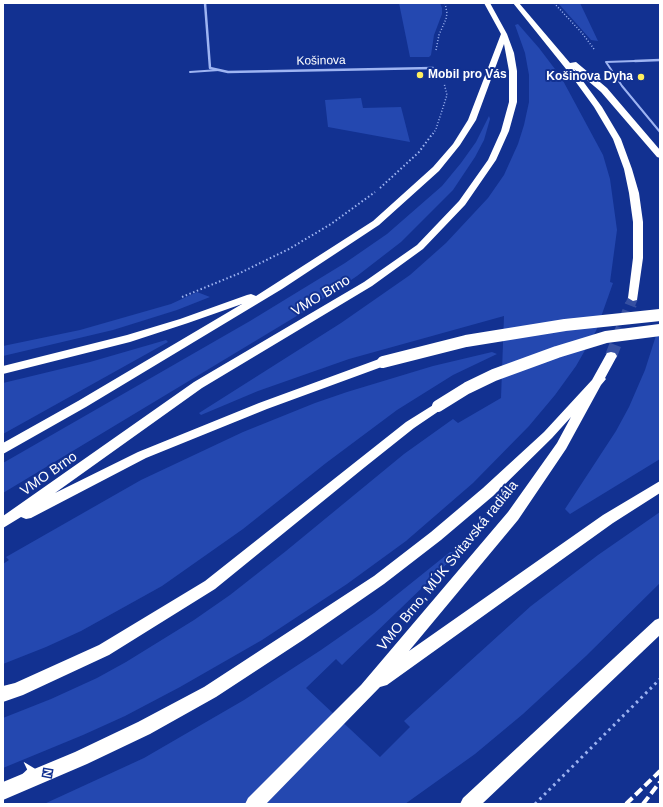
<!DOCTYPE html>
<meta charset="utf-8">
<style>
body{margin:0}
#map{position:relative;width:663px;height:807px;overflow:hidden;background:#123191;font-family:Helvetica,sans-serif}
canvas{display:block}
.frame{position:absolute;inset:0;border:4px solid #fff;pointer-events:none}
.north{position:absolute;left:16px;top:751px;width:40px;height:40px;-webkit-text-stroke:3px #123191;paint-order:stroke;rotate:100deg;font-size:11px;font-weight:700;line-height:16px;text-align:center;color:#fff}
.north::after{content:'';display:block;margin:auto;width:14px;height:18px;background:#fff;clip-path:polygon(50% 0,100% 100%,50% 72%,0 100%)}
</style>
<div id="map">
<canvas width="663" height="807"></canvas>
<div class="frame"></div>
<div class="north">N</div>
</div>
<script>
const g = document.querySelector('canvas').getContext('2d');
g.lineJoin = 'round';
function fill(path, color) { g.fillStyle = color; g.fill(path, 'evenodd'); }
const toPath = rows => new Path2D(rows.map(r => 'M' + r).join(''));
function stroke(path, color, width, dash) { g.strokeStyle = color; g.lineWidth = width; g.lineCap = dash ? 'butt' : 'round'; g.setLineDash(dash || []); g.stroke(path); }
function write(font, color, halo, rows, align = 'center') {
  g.font = font + ' Helvetica,sans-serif'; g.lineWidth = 4; g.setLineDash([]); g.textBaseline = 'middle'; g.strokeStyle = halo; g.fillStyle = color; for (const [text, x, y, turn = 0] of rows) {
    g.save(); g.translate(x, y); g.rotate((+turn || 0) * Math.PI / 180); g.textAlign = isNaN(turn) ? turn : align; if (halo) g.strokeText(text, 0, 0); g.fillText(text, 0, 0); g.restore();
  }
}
const green = toPath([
 [399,3,440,3,442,8,442,14,434,35,431,55,429,57,410,57],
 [558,3,580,3,598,41,591,40],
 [518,24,539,48,561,77,603,155,610,179,617,230,610,282,613,283,596,331,576,366,555,395,529,426,473,483,406,541,347,584,262,640,180,687,125,716,83,735,3,768,3,718,51,699,97,678,126,662,194,620,230,595,286,551,404,454,453,419,458,423,501,398,504,316,349,359,258,391,201,415,199,413,341,323,410,275,446,243,488,198,504,175,518,144,524,125,529,102,529,75,525,53,515,25],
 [361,98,363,108,401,107,410,142,328,127,325,100],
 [489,116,490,119,484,140,475,157,453,190,401,242,357,276,305,311,3,493,3,463,250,321,345,263,387,234,442,186,461,163,476,142],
 [197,292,210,297,177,310,113,330,3,356,3,346,80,330,171,304],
 [660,323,660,459,570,514,565,509,616,431,629,407,645,370],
 [166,340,168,342,3,434,3,383,90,362],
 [492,352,497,354,453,375,397,410,326,463,243,529,162,586,81,631,46,647,3,664,3,564,9,560,6,557,141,480,243,432,315,403,347,392,433,366],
 [660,512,660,583,586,656,523,714,475,754,405,804,44,804,144,758,244,700,321,650,374,613,450,552,453,552,456,555,342,665,336,659,306,688,380,757,410,727,404,721,531,606,598,555]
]);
const highwayTunnelFar1 = toPath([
 [630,305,633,298]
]);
const highwayTunnel = toPath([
 [611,356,631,304]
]);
const pathFar2 = toPath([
 [554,3,582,33,594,49],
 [436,50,439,35,446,19,447,13,445,3],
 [433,134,436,129,447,95,444,83]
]);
const pathFar1 = toPath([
 [380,188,419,152,433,133],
 [182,297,240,273,289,249,331,224,375,192]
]);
const path = toPath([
 [535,804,660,679]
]);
const lane = toPath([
 [635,61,606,62,622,86,660,132],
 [190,72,219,70]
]);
const street = toPath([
 [205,3,210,68,228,72,433,68],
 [635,61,660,60]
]);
const highway = toPath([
 [484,3,490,3,507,34,514,53,517,71,517,102,509,131,496,160,465,205,423,249,372,286,202,388,55,493,138,452,259,403,379,359,387,359,389,362,387,365,267,409,146,458,31,518,26,519,21,517,3,528,3,516,194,382,364,282,417,245,459,201,488,160,501,131,509,102,509,71,504,44,476,120,460,145,439,171,379,225,282,289,86,407,3,454,3,443,78,401,242,304,188,323,130,342,3,374,3,366,127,335,180,319,247,295,251,294,256,296,373,221,433,167,453,144,468,120,501,34,484,3],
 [513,3,519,3,570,63,576,62,607,88,660,150,660,158,657,157,601,92,574,69,602,107,621,139,632,169,639,193,643,222,643,258,637,300,633,301,628,298,633,258,633,222,629,193,624,169,613,139,594,107,570,74,513,3],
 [611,352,615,353,617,356,605,378,606,379,601,385,566,449,518,520,409,651,603,515,660,481,660,493,613,523,387,685,380,687,266,804,245,804,248,798,361,685,508,512,557,443,571,417,552,438,493,496,441,540,384,584,303,640,216,697,150,734,87,764,3,800,3,782,75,752,138,722,204,687,374,576,431,532,483,488,544,432,592,380,607,353,611,352],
 [438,402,442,403,444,406,442,409,414,428,365,467,215,589,109,655,23,695,3,702,3,686,15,683,99,645,205,581,406,422,438,402],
 [660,618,660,635,482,804,460,804,463,798,655,620,660,618]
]);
const rail = toPath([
 [626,804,660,771],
 [643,804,660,782]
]);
const highwayBridge = toPath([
 [383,362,466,341,565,325,660,315],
 [438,406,467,388,494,375,557,352,606,337,660,330]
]);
const markers = [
 [420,75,4,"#ffef5f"],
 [641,77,4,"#ffef5f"]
];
const farStreetnames = [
 ["Košinova",321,61,-1]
];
const farPoinames = [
 ["Mobil pro Vás",428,75],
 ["Košinova Dyha",633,77,"right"]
];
const streetNames = [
 ["VMO Brno",321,296,-31],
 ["VMO Brno",49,474,-35],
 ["VMO Brno, MÚK Svitavská radiála",448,566,-51]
];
fill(green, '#2448b0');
stroke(highwayTunnelFar1, '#3650a2', 10, [10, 4.5]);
stroke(highwayTunnel, '#3650a2', 12, [12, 6]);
stroke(pathFar2, '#9eb4f2', 1.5, [1, 2]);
stroke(pathFar1, '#9eb4f2', 2, [1.5, 2.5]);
stroke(path, '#9eb4f2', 3, [2.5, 4]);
stroke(lane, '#9eb4f2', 2);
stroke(street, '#9eb4f2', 2.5);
fill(highway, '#fff');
stroke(rail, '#fff', 4, [9, 4]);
stroke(highwayBridge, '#fff', 12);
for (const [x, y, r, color] of markers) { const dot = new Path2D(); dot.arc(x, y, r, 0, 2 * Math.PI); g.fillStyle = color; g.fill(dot); stroke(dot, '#123191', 1.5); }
write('12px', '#fff', '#123191', farStreetnames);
write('bold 12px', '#fff', '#123191', farPoinames, 'left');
write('14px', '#fff', '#123191', streetNames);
</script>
